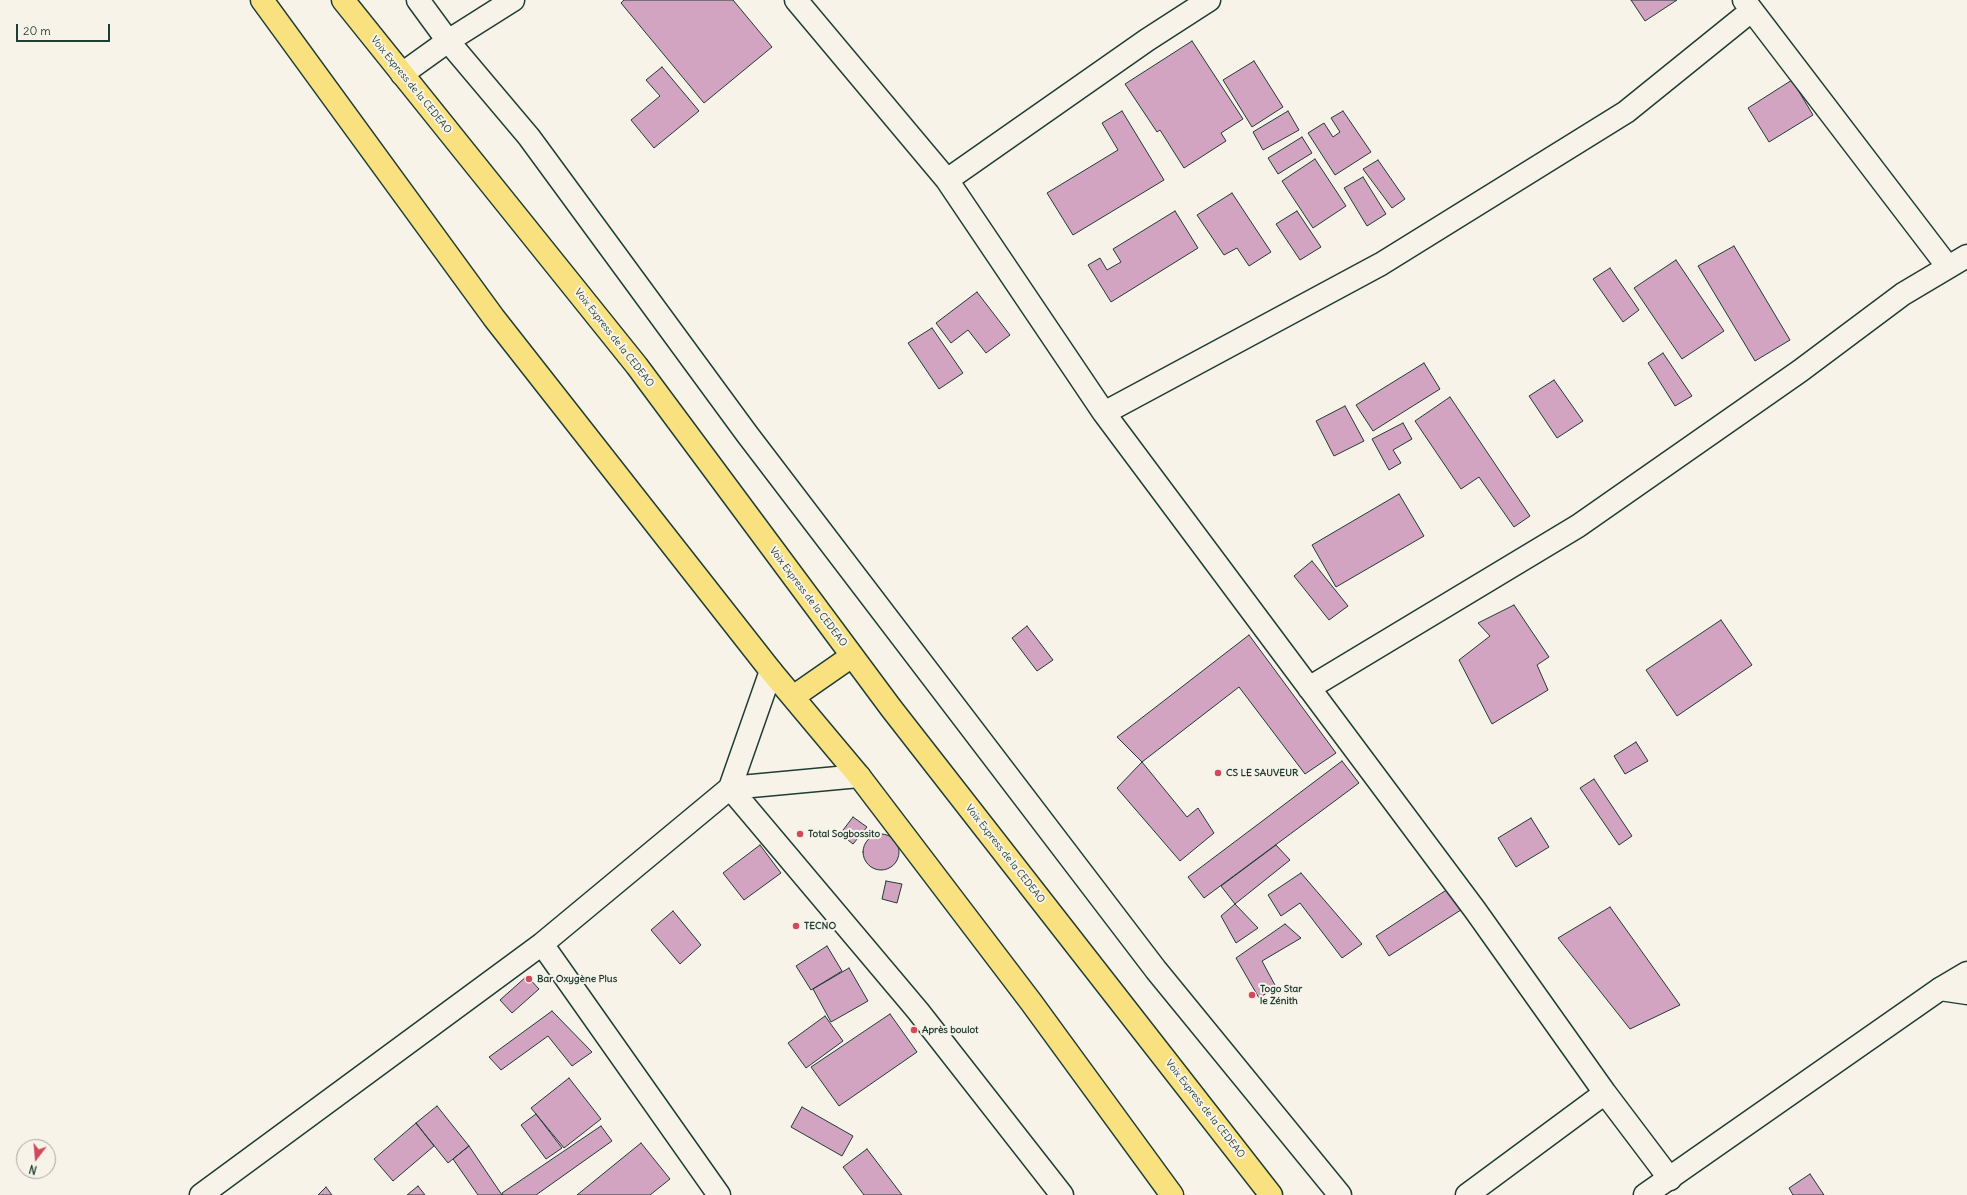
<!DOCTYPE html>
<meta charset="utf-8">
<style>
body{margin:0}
#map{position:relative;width:1967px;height:1195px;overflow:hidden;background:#f7f3e8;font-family:Delius,sans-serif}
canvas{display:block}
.north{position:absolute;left:16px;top:1139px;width:40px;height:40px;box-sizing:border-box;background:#f7f3e8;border:1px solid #a1aaa0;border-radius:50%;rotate:196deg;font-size:11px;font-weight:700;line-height:16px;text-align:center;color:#1f3d34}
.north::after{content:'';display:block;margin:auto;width:14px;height:18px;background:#d1495b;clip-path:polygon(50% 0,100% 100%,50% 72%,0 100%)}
.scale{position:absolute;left:16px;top:24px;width:94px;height:18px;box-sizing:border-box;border:2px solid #1f3d34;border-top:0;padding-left:5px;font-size:12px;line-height:14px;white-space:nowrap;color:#1f3d34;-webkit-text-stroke:3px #f7f3e8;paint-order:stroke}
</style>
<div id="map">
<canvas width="1967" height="1195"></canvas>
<div class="north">N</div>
<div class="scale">20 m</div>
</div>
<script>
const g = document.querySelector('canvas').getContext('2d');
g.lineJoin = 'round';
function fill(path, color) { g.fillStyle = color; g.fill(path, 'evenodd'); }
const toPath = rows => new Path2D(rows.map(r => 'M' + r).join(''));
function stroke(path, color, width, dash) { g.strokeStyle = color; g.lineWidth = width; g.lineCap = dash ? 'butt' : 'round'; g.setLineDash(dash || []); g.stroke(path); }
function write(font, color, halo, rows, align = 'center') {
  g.font = font + ' Delius,sans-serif'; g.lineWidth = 4; g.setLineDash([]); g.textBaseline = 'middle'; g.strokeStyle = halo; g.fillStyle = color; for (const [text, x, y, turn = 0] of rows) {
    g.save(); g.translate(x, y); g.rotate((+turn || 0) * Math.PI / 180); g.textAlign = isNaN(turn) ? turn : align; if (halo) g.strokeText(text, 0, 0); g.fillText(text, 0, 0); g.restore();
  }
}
const building = toPath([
 [624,0,733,0,772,47,704,103,621,3,624,0],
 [1631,0,1677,0,1645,21,1631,0],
 [1192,41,1243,119,1221,133,1226,141,1184,168,1160,130,1157,132,1125,84,1192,41],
 [1254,61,1283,107,1252,127,1223,80,1254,61],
 [662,67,699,111,654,148,631,120,660,96,646,80,662,67],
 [1792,80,1813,115,1769,142,1748,108,1792,80],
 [1122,111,1164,180,1073,235,1047,193,1118,150,1102,123,1122,111],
 [1288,111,1299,130,1263,150,1253,132,1288,111],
 [1343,111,1371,152,1335,175,1308,133,1324,123,1333,137,1340,132,1331,118,1343,111],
 [1302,137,1312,153,1278,174,1268,158,1302,137],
 [1315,159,1346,206,1313,228,1282,181,1315,159],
 [1378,160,1405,199,1392,208,1363,169,1378,160],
 [1363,177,1386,214,1367,226,1344,188,1363,177],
 [1232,193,1271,252,1249,266,1237,248,1224,255,1197,215,1232,193],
 [1175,211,1198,248,1111,302,1088,265,1100,258,1107,270,1121,262,1113,249,1175,211],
 [1297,211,1321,247,1300,260,1276,224,1297,211],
 [1734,246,1790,340,1755,361,1698,266,1734,246],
 [1676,260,1724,331,1682,359,1634,288,1676,260],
 [1610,268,1639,310,1623,322,1593,279,1610,268],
 [977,292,1010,335,986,353,968,330,951,343,936,323,977,292],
 [932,328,963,373,939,389,908,343,932,328],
 [1663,353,1692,396,1675,406,1648,363,1663,353],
 [1424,363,1440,389,1373,431,1356,405,1424,363],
 [1554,380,1583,421,1557,438,1529,396,1554,380],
 [1450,397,1530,516,1514,527,1479,477,1461,489,1415,421,1450,397],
 [1345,406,1364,441,1334,456,1316,421,1345,406],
 [1403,423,1412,439,1393,450,1401,463,1389,470,1372,439,1403,423],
 [1399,494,1424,536,1336,587,1312,545,1399,494],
 [1312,561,1348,606,1329,620,1294,576,1312,561],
 [1514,605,1549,657,1537,665,1548,690,1492,724,1459,660,1490,636,1478,623,1514,605],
 [1721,620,1752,665,1677,716,1646,670,1721,620],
 [1027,626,1053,660,1037,671,1012,638,1027,626],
 [1249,635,1336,753,1305,774,1239,687,1142,762,1117,737,1249,635],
 [1636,742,1648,761,1625,774,1614,756,1636,742],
 [1342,761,1359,783,1204,898,1188,877,1342,761],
 [1142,762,1187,817,1198,808,1214,833,1180,861,1117,788,1142,762],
 [1594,779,1632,836,1619,845,1580,788,1594,779],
 [853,817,867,827,853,844,840,834,853,817],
 [1531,818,1549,847,1516,867,1498,838,1531,818],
 '863 852a18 18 0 1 1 36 0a18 18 0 1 1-36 0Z',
 [760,845,781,873,744,900,723,873,760,845],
 [1276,845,1290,860,1235,904,1221,886,1276,845],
 [1301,873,1362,944,1342,958,1300,903,1281,916,1268,895,1301,873],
 [886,881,902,884,897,903,882,899,886,881],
 [1451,887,1464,908,1389,956,1376,936,1451,887],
 [1235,904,1258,928,1236,943,1221,916,1235,904],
 [1610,907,1680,1005,1630,1029,1558,938,1610,907],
 [673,911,701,945,680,964,651,930,673,911],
 [1285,924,1301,938,1262,961,1276,987,1259,998,1236,958,1285,924],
 [827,946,842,971,811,990,796,966,827,946],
 [849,968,868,1001,831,1022,813,989,849,968],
 [527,976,539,989,512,1013,500,1000,527,976],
 [552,1011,592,1052,572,1066,548,1036,501,1070,489,1057,552,1011],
 [890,1014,917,1052,839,1106,811,1067,890,1014],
 [825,1016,843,1041,806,1068,788,1043,825,1016],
 [569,1078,601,1119,564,1148,531,1108,569,1078],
 [437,1106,469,1146,448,1163,416,1123,437,1106],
 [802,1107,853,1136,842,1156,791,1127,802,1107],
 [536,1114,562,1148,546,1159,521,1125,536,1114],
 [416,1123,434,1146,393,1181,374,1159,416,1123],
 [601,1126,612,1141,536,1195,503,1195,502,1193,601,1126],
 [641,1143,670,1179,650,1195,577,1195,641,1143],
 [469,1146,502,1195,478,1195,453,1159,469,1146],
 [867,1149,902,1195,864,1195,843,1167,867,1149],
 [1810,1174,1824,1195,1793,1195,1789,1188,1810,1174],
 [418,1186,425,1195,407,1195,418,1186],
 [326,1187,332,1195,318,1195,326,1187]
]);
const street = toPath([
 [418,0,448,41,529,137,747,434,1156,970,1340,1195],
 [796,0,947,180,1104,413,1475,910,1605,1093,1670,1179],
 [1744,0,1948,267],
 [402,74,448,41,513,0],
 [947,180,1147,40,1209,0],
 [1104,413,1381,264,1626,112,1751,11],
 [1309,688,1578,526,1800,371,1903,294,1967,256],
 [730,788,918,1011,1062,1195],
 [730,788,859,776],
 [542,944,719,1195],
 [1940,989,1967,993],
 [201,1195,542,944,730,788,771,671],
 [1467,1195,1605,1093]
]);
const secondary = toPath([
 [1645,1195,1940,989,1967,973]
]);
const primary = toPath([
 [262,0,494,318,771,671,859,776,1031,1002,1172,1195],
 [343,0,637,366,891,708,1271,1195],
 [793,697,852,656]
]);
const markers = [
 [1218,773,4,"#d1495b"],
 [800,834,4,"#d1495b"],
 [796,926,4,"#d1495b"],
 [529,979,4,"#d1495b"],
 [1252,995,4,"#d1495b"],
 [914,1030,4,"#d1495b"]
];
const streetNames = [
 ["Voix Express de la CEDEAO",411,85,51],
 ["Voix Express de la CEDEAO",614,338,52],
 ["Voix Express de la CEDEAO",808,597,53],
 ["Voix Express de la CEDEAO",1005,854,52],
 ["Voix Express de la CEDEAO",1205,1109,52]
];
const poiNames = [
 ["CS LE SAUVEUR",1226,773],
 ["Total Sogbossito",808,834],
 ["TECNO",804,926],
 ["Bar Oxygène Plus",537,979],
 ["Togo Star",1260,989],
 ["le Zénith",1260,1001],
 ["Après boulot",922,1030]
];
fill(building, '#d3a3c2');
stroke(building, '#1f3d34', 1);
stroke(street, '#1f3d34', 25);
stroke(secondary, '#1f3d34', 25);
stroke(primary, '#1f3d34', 25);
stroke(street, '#f7f3e8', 22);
stroke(secondary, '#f7f3e8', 22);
stroke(primary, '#fae180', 22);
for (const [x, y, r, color] of markers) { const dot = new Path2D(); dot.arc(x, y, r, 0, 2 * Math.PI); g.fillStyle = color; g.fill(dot); stroke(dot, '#f7f3e8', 1.5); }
write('10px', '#1f3d34', '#f7f3e8', streetNames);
write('bold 10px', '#1f3d34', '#f7f3e8', poiNames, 'left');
</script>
